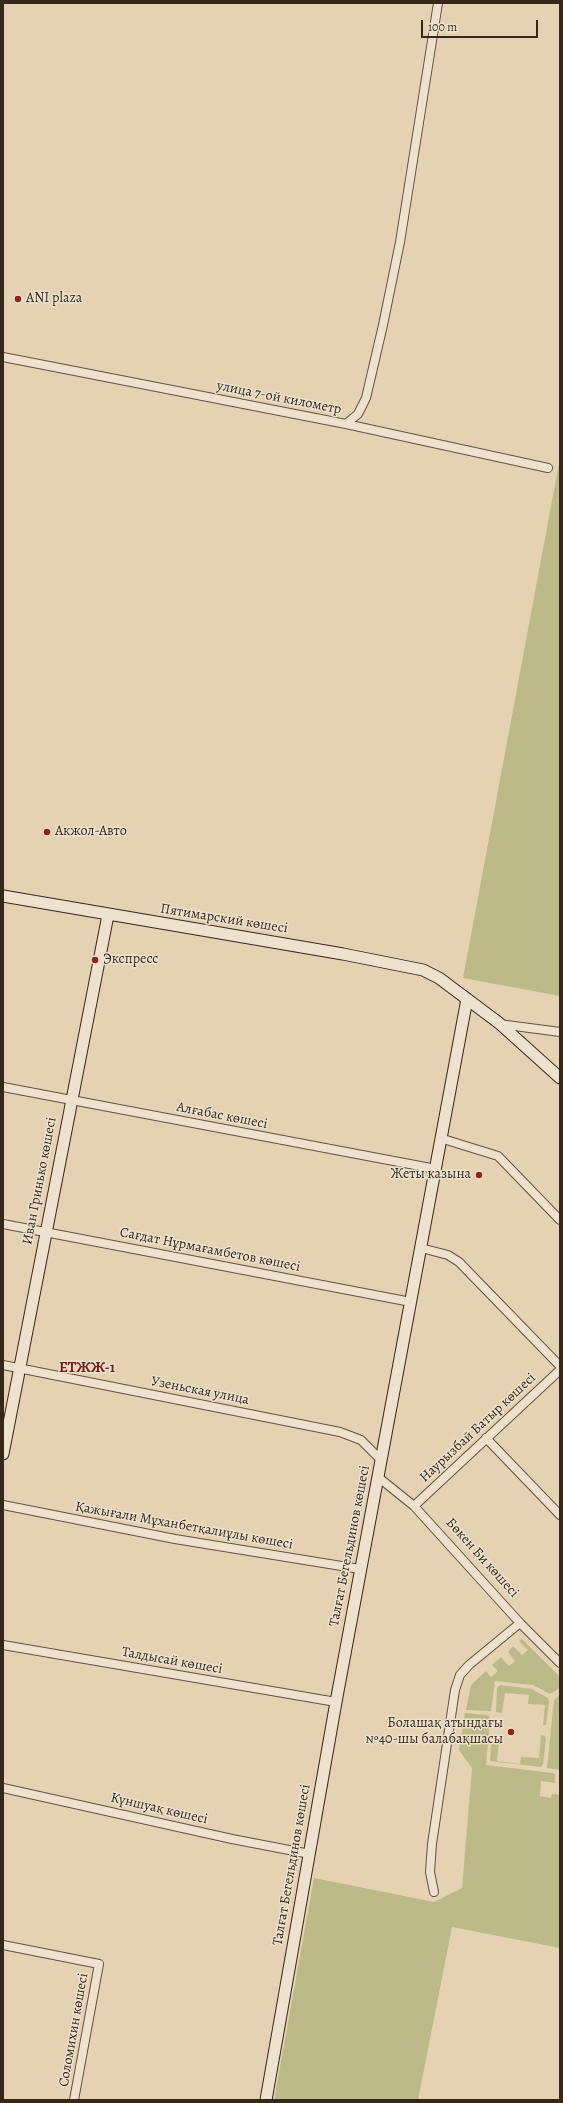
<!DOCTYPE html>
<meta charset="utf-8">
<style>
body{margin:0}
#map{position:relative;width:563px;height:2103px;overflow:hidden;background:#e5d2b3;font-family:Alegreya,serif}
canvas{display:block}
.frame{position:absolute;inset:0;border:4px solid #35271a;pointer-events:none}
.scale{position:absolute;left:421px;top:20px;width:117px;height:18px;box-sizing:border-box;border:2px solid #35271a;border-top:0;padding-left:5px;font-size:12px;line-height:14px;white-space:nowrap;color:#35271a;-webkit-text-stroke:3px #eee2ce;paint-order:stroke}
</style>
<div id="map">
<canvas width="563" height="2103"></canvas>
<div class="frame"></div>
<div class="scale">100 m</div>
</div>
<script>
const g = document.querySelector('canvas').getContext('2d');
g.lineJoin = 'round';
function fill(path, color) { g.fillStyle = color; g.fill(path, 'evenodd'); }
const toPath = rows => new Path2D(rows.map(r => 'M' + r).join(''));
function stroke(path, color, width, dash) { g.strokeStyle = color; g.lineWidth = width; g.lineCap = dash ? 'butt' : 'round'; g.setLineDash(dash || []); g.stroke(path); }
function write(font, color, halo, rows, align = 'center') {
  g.font = font + ' Alegreya,serif'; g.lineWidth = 3; g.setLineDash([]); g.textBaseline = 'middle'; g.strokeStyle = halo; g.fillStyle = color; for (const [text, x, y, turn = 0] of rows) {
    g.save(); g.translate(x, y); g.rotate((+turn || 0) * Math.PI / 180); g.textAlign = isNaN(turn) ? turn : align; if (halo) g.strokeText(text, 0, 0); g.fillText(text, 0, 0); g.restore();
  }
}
const green = toPath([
 [560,458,560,996,463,978],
 [522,1639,560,1677,560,1688,550,1694,533,1685,495,1681,491,1711,466,1710,471,1685,486,1671,491,1677,498,1671,492,1665,501,1657,509,1666,515,1661,508,1652,513,1646,522,1655,528,1650,519,1641],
 [500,1685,532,1689,548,1698,549,1703,546,1725,543,1725,545,1705,528,1704,529,1695,505,1693,502,1713,496,1712,497,1688],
 [560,1694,560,1770,547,1768,554,1700],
 [465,1713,487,1715,490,1717,486,1765,552,1773,555,1774,555,1783,541,1781,540,1796,551,1798,552,1794,560,1795,560,1948,452,1927,418,2100,274,2100,314,1878,434,1902,462,1888,472,1768,459,1750],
 [541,1735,545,1736,546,1739,543,1765,541,1767,490,1761,491,1743,494,1741,499,1741,497,1761,520,1764,521,1757,539,1758]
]);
const street = toPath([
 [3,357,346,424,548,468],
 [346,424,358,414,366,398,383,325,400,242,438,3],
 [499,1024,560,1032],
 [3,1087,436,1169],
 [440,1138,498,1156,560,1220],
 [3,1224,411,1302],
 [421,1248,448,1255,459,1262,560,1366],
 [3,1365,340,1432,361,1440,381,1460],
 [486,1438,560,1515],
 [378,1477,414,1506,520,1623,560,1663],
 [3,1505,175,1539,360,1569],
 [414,1506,560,1370],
 [3,1645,336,1702],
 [3,1788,232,1839,310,1854],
 [434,1892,430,1872,432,1844,455,1690,460,1675,469,1665,520,1623],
 [3,1945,99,1964,74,2100]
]);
const secondary = toPath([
 [3,896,343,954,423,970,439,978,499,1023,560,1078],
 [3,1454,108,915],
 [266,2100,336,1702,467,999]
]);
const markers = [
 [18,299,4,"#8f2418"],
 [47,832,4,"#8f2418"],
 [95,960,4,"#8f2418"],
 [479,1175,4,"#8f2418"],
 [511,1732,4,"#8f2418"]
];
const poiNames = [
 ["ANI plaza",26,299],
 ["Акжол-Авто",55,832],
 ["Экспресс",103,960],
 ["Жеты казына",471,1175,"right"],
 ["Болашақ атындағы",503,1724,"right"],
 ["№40-шы балабақшасы",503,1740,"right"]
];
const streetNames = [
 ["улица 7-ой километр",279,398,11],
 ["Пятимарский көшесі",224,919,9],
 ["Алғабас көшесі",222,1116,11],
 ["Иван Гринько көшесі",40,1181,-79],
 ["Сағдат Нұрмағамбетов көшесі",210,1250,11],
 ["Узеньская улица",200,1391,11],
 ["Наурызбай Батыр көшесі",478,1428,-43],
 ["Қажығали Мұханбетқалиұлы көшесі",184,1526,10],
 ["Талғат Бегельдинов көшесі",350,1546,-79],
 ["Бөкен Би көшесі",482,1558,48],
 ["Талдысай көшесі",172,1661,10],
 ["Күншуақ көшесі",159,1809,13],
 ["Талғат Бегельдинов көшесі",292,1865,-80],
 ["Соломихин көшесі",74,2030,-80]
];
const neighbourhoodNames = [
 ["ЕТЖЖ-1",87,1368]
];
fill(green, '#bbba88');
stroke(street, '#615240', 10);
stroke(secondary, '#35271a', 13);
stroke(street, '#eee2ce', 8);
stroke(secondary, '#eee2ce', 11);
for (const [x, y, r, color] of markers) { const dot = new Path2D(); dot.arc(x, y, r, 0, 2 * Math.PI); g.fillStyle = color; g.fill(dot); stroke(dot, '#eee2ce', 1.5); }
write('14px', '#35271a', '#eee2ce', poiNames, 'left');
write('14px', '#35271a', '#eee2ce', streetNames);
write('bold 15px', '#7a1f14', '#eee2ce', neighbourhoodNames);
</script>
